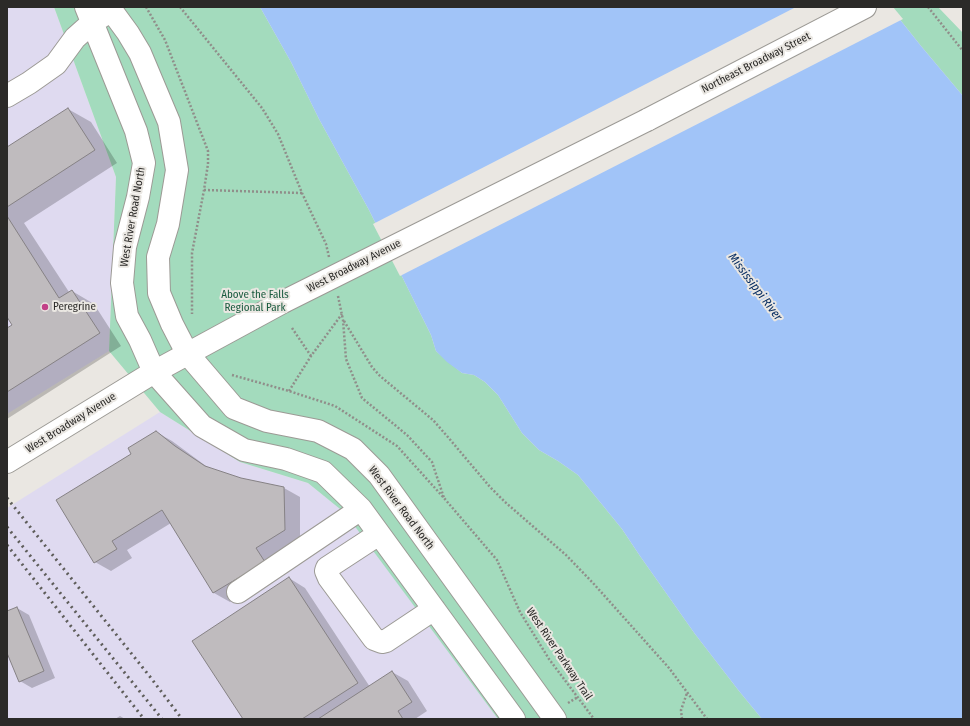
<!DOCTYPE html>
<style>
body{margin:0}
#map{position:relative;width:970px;height:726px;overflow:hidden;background:#eae7e2;font-family:"Fira Sans Condensed",sans-serif}
canvas{display:block}
.frame{position:absolute;inset:0;border:8px solid #2b2a28;pointer-events:none}
</style>
<div id="map">
<canvas width="970" height="726"></canvas>
<div class="frame"></div>
</div>
<script>
const g = document.querySelector('canvas').getContext('2d');
g.lineJoin = 'round';
function fill(path, color) { g.fillStyle = color; g.fill(path, 'evenodd'); }
const toPath = rows => new Path2D(rows.map(r => 'M' + r).join(''));
function stroke(path, color, width, dash) { g.strokeStyle = color; g.lineWidth = width; g.lineCap = dash ? 'butt' : 'round'; g.setLineDash(dash || []); g.stroke(path); }
function write(font, color, halo, rows, align = 'center') {
  g.font = font + ' "Fira Sans Condensed",sans-serif'; g.lineWidth = 4; g.setLineDash([]); g.textBaseline = 'middle'; g.strokeStyle = halo; g.fillStyle = color; for (const [text, x, y, turn = 0] of rows) {
    g.save(); g.translate(x, y); g.rotate((+turn || 0) * Math.PI / 180); g.textAlign = isNaN(turn) ? turn : align; if (halo) g.strokeText(text, 0, 0); g.fillText(text, 0, 0); g.restore();
  }
}
const industrial = toPath([
 [7,7,54,7,116,177,109,351,7,414],
 [160,412,240,462,308,483,346,513,498,719,7,719,7,508]
]);
const green = toPath([
 [54,7,260,7,291,62,319,119,369,210,431,335,436,351,462,373,474,375,485,382,498,395,522,433,539,450,558,461,578,475,622,529,640,556,695,634,739,691,762,719,498,719,345,513,308,483,240,462,160,412,109,351,116,177],
 [890,7,938,7,963,33,963,96,921,46]
]);
const water = toPath([
 [260,7,890,7,921,46,963,96,963,719,762,719,739,691,695,634,640,556,622,529,578,475,558,461,539,450,522,433,498,395,485,382,474,375,462,373,447,362,436,351,431,335,369,210,319,119,291,62]
]);
const pier = toPath([
 [796,7,893,7,903,19,400,276,373,224]
]);
const shadow = toPath([
 [68,109,91,122,117,163,24,223,69,292,72,291,94,304,121,346,7,419,7,330,14,325,7,315,7,148],
 [156,432,172,441,210,469,240,479,284,488,300,497,300,539,280,571,230,602,214,593,171,523,127,550,132,558,111,571,95,562,132,454],
 [289,578,305,588,370,687,392,672,408,681,427,711,415,719,244,719],
 [17,608,29,615,55,678,32,688,20,681,7,651,7,612],
 [120,716,125,719,115,719]
]);
const building = toPath([
 [68,108,95,150,7,207,7,147,68,108],
 [7,216,59,298,72,290,100,333,7,392,7,328,12,325,7,317,7,216],
 [156,431,175,446,205,466,241,478,284,487,285,530,256,548,265,562,213,593,162,510,112,541,117,549,94,563,56,500,131,454,128,448,156,431],
 [289,577,358,683,302,719,243,719,192,641,289,577],
 [17,607,44,671,19,682,7,653,7,611,17,607],
 [392,671,412,702,398,711,403,719,318,719,392,671]
]);
const path = toPath([
 [146,7,165,40,208,151,208,164,204,190,192,253,192,314],
 [180,7,262,108,278,134,302,193,326,244,329,257],
 [928,7,963,51],
 [204,190,302,193],
 [338,296,343,320,346,359,362,398,407,435,432,462,444,498],
 [344,321,372,367,380,376,433,420,447,436,490,487,505,502,566,555,593,583,669,668,707,719],
 [292,328,311,356],
 [232,375,289,391,335,406,397,446,444,498,497,560,520,612,549,659,594,719],
 [289,391,311,356,342,314],
 [568,703,578,697],
 [682,719,681,710,687,693]
]);
const minor = toPath([
 [86,7,136,131,144,163,138,197,125,247,122,283,127,316,140,340,154,372,202,426,244,450,286,459,323,472,361,509,514,719],
 [109,7,128,33,140,53,169,122,177,170,168,224,158,257,159,293,172,324,187,353,234,408,267,421,318,431,353,449,379,475,555,719],
 [7,96,29,83,56,64,75,38,93,22,104,15],
 [379,534,327,568,326,571,329,578,374,639,382,642,386,641,434,609],
 [238,592,361,509]
]);
const major = toPath([
 [647,120,865,7],
 [7,462,154,372,283,302]
]);
const rail = toPath([
 [7,498,151,678,182,719],
 [7,527,162,719],
 [7,545,144,719]
]);
const majorBridge = toPath([
 [283,302,647,120]
]);
const markers = [
 [45,307,4,"#c24088"]
];
const streetNames = [
 ["Northeast Broadway Street",756,63,-27],
 ["West River Road North",133,217,-80],
 ["West Broadway Avenue",354,266,-27],
 ["West Broadway Avenue",71,423,-32],
 ["West River Road North",401,508,53],
 ["West River Parkway Trail",559,654,56]
];
const parkNames = [
 ["Above the Falls",255,295],
 ["Regional Park",255,308]
];
const poiNames = [
 ["Peregrine",53,307]
];
const waterNames = [
 ["Mississippi River",755,287,53]
];
fill(industrial, '#dfdaf0');
fill(green, '#a3dbbd');
fill(water, '#a1c4f8');
fill(pier, '#eae7e2');
fill(shadow, '#0003');
fill(building, '#bfbbbe');
stroke(building, '#868285', 1);
stroke(minor, '#9c9a95', 24);
stroke(major, '#9c9a95', 24);
stroke(path, '#908e8a', 2.5, [2, 2]);
stroke(minor, '#fff', 22);
stroke(major, '#fff', 22);
stroke(rail, '#5e5d5a', 3, [2, 4]);
stroke(majorBridge, '#9c9a95', 24, []);
stroke(majorBridge, '#fff', 22);
for (const [x, y, r, color] of markers) { const dot = new Path2D(); dot.arc(x, y, r, 0, 2 * Math.PI); g.fillStyle = color; g.fill(dot); stroke(dot, '#eae7e2', 1.5); }
write('11px', '#2b2a28', '#eae7e2', streetNames);
write('11px', '#195a3e', '#eae7e2', parkNames);
write('11px', '#2b2a28', '#eae7e2', poiNames, 'left');
write('italic 12px', '#01285e', '#eae7e2', waterNames);
</script>
